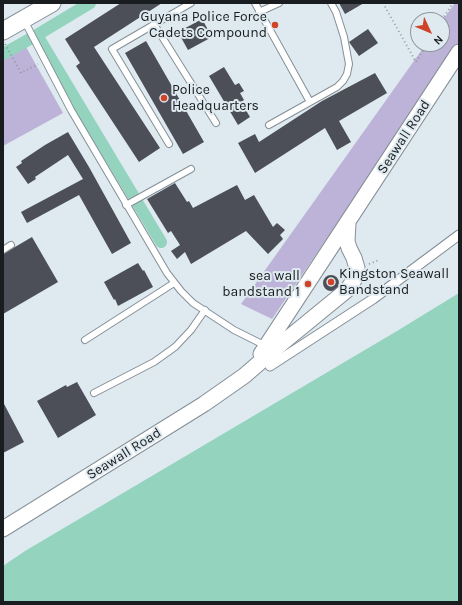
<!DOCTYPE html>
<style>
body{margin:0}
#map{position:relative;width:462px;height:605px;overflow:hidden;background:#dee9f0;font-family:Karla,sans-serif}
canvas{display:block}
.frame{position:absolute;inset:0;border:4px solid #191d1f;pointer-events:none}
.north{position:absolute;left:410px;top:12px;width:40px;height:40px;box-sizing:border-box;background:#dee9f0;border:1px solid #8f979c;border-radius:50%;rotate:134deg;font-size:11px;font-weight:700;line-height:16px;text-align:center;color:#191d1f}
.north::after{content:'';display:block;margin:auto;width:14px;height:18px;background:#cf4428;clip-path:polygon(50% 0,100% 100%,50% 72%,0 100%)}
</style>
<div id="map">
<canvas width="462" height="605"></canvas>
<div class="frame"></div>
<div class="north">N</div>
</div>
<script>
const g = document.querySelector('canvas').getContext('2d');
g.lineJoin = 'round';
function fill(path, color) { g.fillStyle = color; g.fill(path, 'evenodd'); }
const toPath = rows => new Path2D(rows.map(r => 'M' + r).join(''));
function stroke(path, color, width, dash) { g.strokeStyle = color; g.lineWidth = width; g.lineCap = dash ? 'butt' : 'round'; g.setLineDash(dash || []); g.stroke(path); }
function write(font, color, halo, rows, align = 'center') {
  g.font = font + ' Karla,sans-serif'; g.lineWidth = 4; g.setLineDash([]); g.textBaseline = 'middle'; g.strokeStyle = halo; g.fillStyle = color; for (const [text, x, y, turn = 0] of rows) {
    g.save(); g.translate(x, y); g.rotate((+turn || 0) * Math.PI / 180); g.textAlign = isNaN(turn) ? turn : align; if (halo) g.strokeText(text, 0, 0); g.fillText(text, 0, 0); g.restore();
  }
}
const green = toPath([
 [455,3,459,3,459,44,272,319,241,304,426,44,442,44,442,21],
 [26,47,63,113,3,146,3,59]
]);
const water = toPath([
 [459,293,459,602,3,602,3,566,25,551,397,331]
]);
const canal = toPath([
 [90,3,37,35,161,242],
 [3,54,37,35]
]);
const building = toPath([
 [121,3,162,3,94,47,160,148,139,162,76,66,80,63,65,39],
 [339,3,364,3,345,14],
 [202,19,212,37,188,50,178,32],
 [368,29,378,43,359,56,349,42],
 [146,41,204,142,183,154,125,53],
 [224,67,235,85,239,83,244,91,240,93,244,100,241,102,250,117,238,125,209,76],
 [375,73,387,93,339,121,351,142,337,150,325,128,255,173,238,143,255,134,259,142,322,101],
 [68,132,89,167,131,243,112,254,79,195,27,223,21,212,83,179,68,155,35,177,36,179,28,184,16,167,22,163,21,161,45,145],
 [175,183,187,202,189,201,193,208,237,185,245,200,254,195,273,227,277,223,285,230,280,235,283,239,268,254,246,231,191,264,185,252,177,259,171,251,180,245,171,231,168,233,147,199],
 [32,237,58,282,3,314,3,254],
 [138,263,143,271,144,270,153,287,118,306,115,299,114,300,104,282],
 '323 283a8 8 0 1 1 16 0a8 8 0 1 1-16 0Z',
 [77,382,96,415,58,438,37,401,66,385,67,387],
 [3,402,24,442,3,453]
]);
const path = toPath([
 [383,3,416,62,427,44],
 [442,20,453,3],
 [5,44,21,73,38,64],
 [369,264,379,260]
]);
const service = toPath([
 [255,3,310,102],
 [259,12,279,3],
 [24,20,71,110,167,273,181,291,193,303,234,330,266,346],
 [154,24,216,123],
 [269,125,337,87,343,81,347,74,349,64,344,37,336,12,331,3],
 [169,144,112,49,191,3],
 [126,205,191,169],
 [3,250,11,245],
 [85,340,174,283],
 [94,393,154,362,175,347,191,330,205,310]
]);
const pedestrian = toPath([
 [270,366,373,299,459,235]
]);
const tertiary = toPath([
 [261,354,459,52],
 [3,529,204,404,244,376,281,344,347,290,354,280,357,268,354,258,349,248,347,241,348,223]
]);
const secondary = toPath([
 [3,31,52,3]
]);
const markers = [
 [275,25,4,"#cf4428"],
 [164,98,4,"#cf4428"],
 [331,282,4,"#cf4428"],
 [308,284,4,"#cf4428"]
];
const poiNames = [
 ["Guyana Police Force",267,17],
 ["Cadets Compound",267,33],
 ["Police",172,90,"left"],
 ["Headquarters",172,106,"left"],
 ["Kingston Seawall",339,274,"left"],
 ["Bandstand",339,290,"left"],
 ["sea wall",300,276],
 ["bandstand 1",300,292]
];
const streetNames = [
 ["Seawall Road",404,137,-57],
 ["Seawall Road",124,454,-32]
];
fill(green, '#bdb2d7');
fill(water, '#94d3be');
stroke(canal, '#94d3be', 12);
fill(building, '#4c4f58');
stroke(service, '#858f96', 8);
stroke(pedestrian, '#858f96', 11);
stroke(tertiary, '#858f96', 17);
stroke(secondary, '#858f96', 19);
stroke(path, '#8f989d', 2, [1, 3]);
stroke(service, '#fff', 6);
stroke(pedestrian, '#fff', 9);
stroke(tertiary, '#fff', 15);
stroke(secondary, '#fff', 17);
for (const [x, y, r, color] of markers) { const dot = new Path2D(); dot.arc(x, y, r, 0, 2 * Math.PI); g.fillStyle = color; g.fill(dot); stroke(dot, '#dee9f0', 1.5); }
write('14px', '#191d1f', '#dee9f0', poiNames, 'right');
write('14px', '#191d1f', '#dee9f0', streetNames);
</script>
